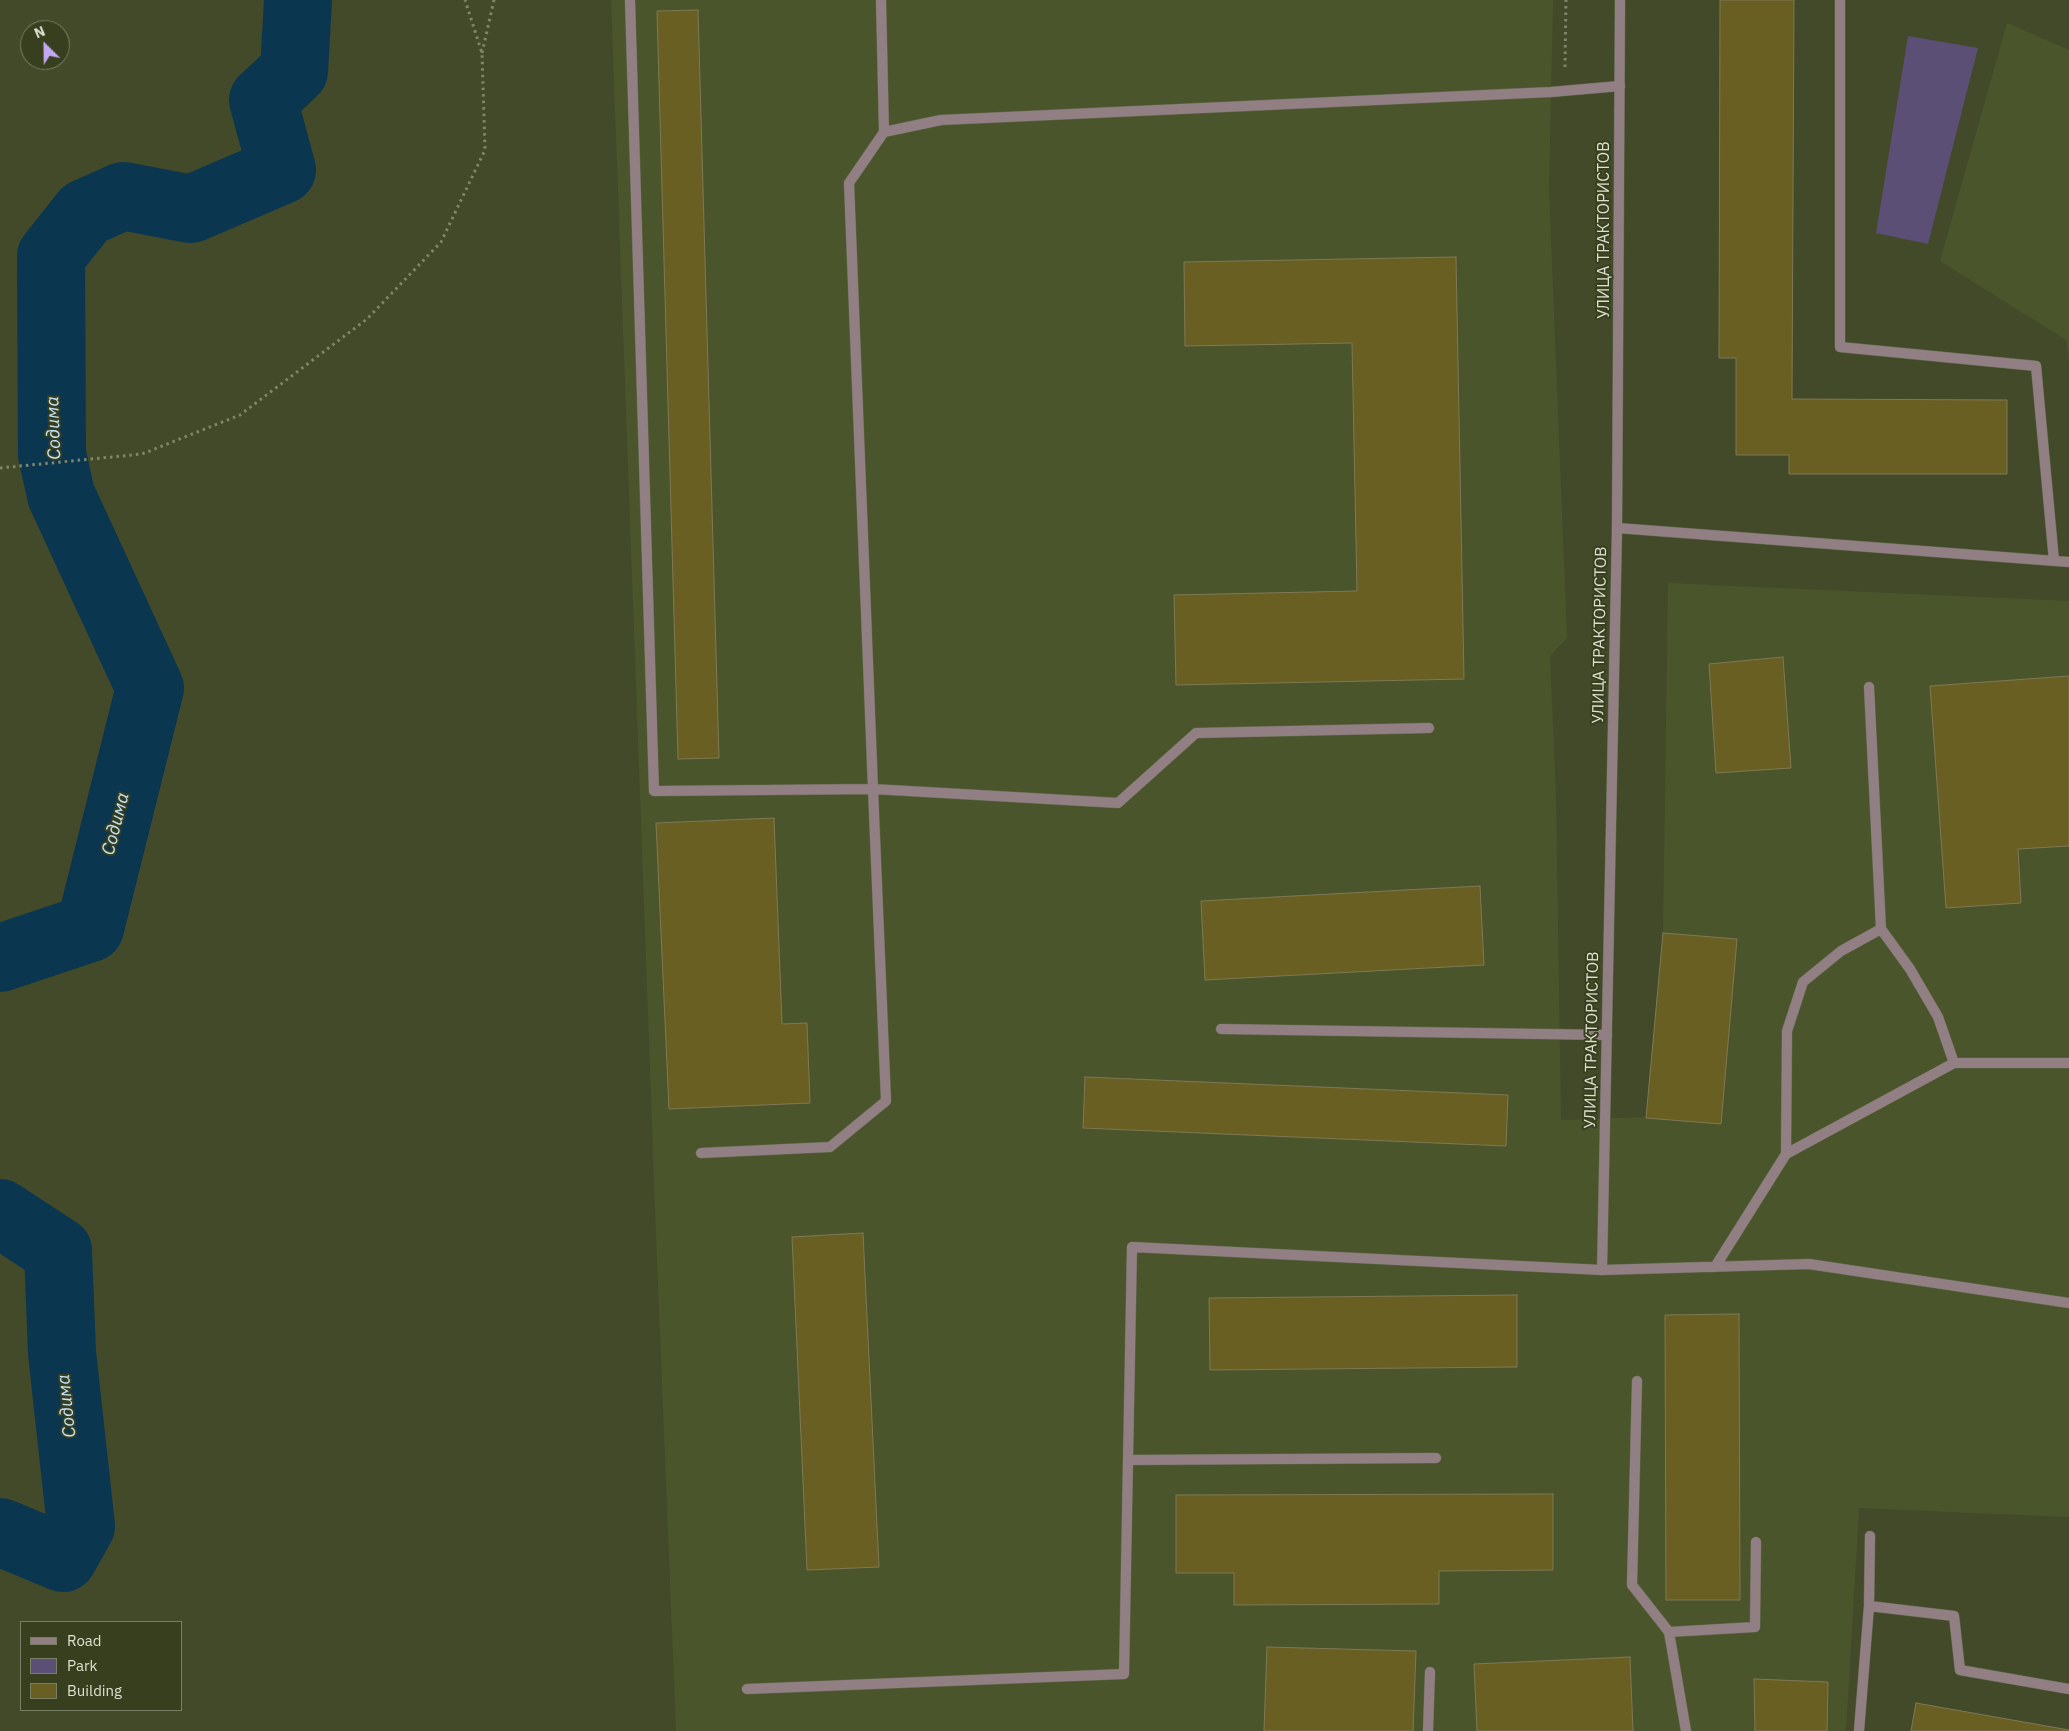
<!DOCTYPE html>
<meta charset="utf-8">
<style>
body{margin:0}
#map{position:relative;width:2069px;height:1731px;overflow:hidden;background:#424a29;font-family:"IBM Plex Sans",sans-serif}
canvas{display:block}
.legend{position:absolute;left:20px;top:1621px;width:162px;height:90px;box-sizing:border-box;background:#383f1f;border:1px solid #797f65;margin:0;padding:6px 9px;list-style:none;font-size:15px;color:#dae0cd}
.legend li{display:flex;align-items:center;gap:10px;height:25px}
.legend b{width:25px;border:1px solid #797f65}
.north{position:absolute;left:20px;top:20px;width:50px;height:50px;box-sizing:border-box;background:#383f1f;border:1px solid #797f65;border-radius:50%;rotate:337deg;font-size:14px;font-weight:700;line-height:20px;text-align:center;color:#dae0cd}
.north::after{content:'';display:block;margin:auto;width:18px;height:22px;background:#c2a8f2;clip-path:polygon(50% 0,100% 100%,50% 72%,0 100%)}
</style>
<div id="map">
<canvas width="2069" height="1731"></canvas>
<ul class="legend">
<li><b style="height:6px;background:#927f84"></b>Road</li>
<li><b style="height:14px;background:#5c4f75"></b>Park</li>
<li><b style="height:14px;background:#695f23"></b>Building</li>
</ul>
<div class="north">N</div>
</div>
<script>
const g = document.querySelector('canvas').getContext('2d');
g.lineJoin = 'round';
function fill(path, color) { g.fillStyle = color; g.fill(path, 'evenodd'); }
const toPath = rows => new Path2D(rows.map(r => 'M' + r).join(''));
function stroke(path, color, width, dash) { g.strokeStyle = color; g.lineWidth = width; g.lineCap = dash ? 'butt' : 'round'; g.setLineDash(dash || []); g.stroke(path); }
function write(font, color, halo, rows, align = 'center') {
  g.font = font + ' "IBM Plex Sans",sans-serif'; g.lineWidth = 4; g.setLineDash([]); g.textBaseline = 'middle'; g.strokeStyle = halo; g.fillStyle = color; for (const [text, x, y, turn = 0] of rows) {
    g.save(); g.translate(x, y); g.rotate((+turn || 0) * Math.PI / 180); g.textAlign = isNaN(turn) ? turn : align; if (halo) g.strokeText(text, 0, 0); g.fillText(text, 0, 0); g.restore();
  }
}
const built = toPath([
 [611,0,1553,0,1549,188,1567,638,1550,656,1556,795,1561,1120,1646,1117,1663,933,1668,583,2069,601,2069,1517,1859,1508,1846,1731,676,1731,656,1234],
 [2007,23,2069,50,2069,362,2066,340,1940,261]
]);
const green = toPath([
 [1908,36,1978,48,1928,244,1876,233]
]);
const river = toPath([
 [0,958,90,928,150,688,61,495,52,454,51,256,85,213,123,196,191,209,282,170,263,100,294,71,298,0],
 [0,1213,58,1251,62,1353,81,1526,63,1558,0,1532]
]);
const building = toPath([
 [1720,0,1794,0,1792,399,2007,400,2007,474,1789,474,1789,455,1736,455,1736,358,1719,358,1720,0],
 [698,10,719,758,678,759,657,11,698,10],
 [1456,257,1464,679,1176,685,1174,595,1357,591,1352,343,1185,346,1184,262,1456,257],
 [1783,657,1791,768,1716,773,1709,664,1783,657],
 [2069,676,2069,846,2018,849,2021,903,1946,908,1930,686,2069,676],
 [774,818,782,1024,807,1023,810,1103,669,1109,656,823,774,818],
 [1480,886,1484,965,1205,980,1201,901,1480,886],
 [1663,933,1737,939,1721,1124,1646,1118,1663,933],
 [1085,1077,1508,1095,1506,1146,1083,1128,1085,1077],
 [863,1233,879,1567,807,1570,792,1237,863,1233],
 [1517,1295,1517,1367,1210,1370,1209,1298,1517,1295],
 [1739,1314,1740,1600,1666,1600,1665,1315,1739,1314],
 [1553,1494,1553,1570,1439,1571,1439,1604,1234,1605,1234,1573,1176,1573,1176,1495,1553,1494],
 [1267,1647,1416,1651,1413,1731,1264,1731,1267,1647],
 [1630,1657,1633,1731,1477,1731,1474,1664,1630,1657],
 [1754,1679,1828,1682,1827,1731,1755,1731,1754,1679],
 [1916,1703,2069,1730,2069,1731,1911,1731,1916,1703]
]);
const path = toPath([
 [482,53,494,0],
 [1565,67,1566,0],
 [0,468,142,454,240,415,367,319,441,242,485,150,482,53,465,0]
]);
const service = toPath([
 [630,0,654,791,873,789,886,1101,830,1147,701,1153],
 [881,0,884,132],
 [1840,0,1840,347,2036,366,2054,561],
 [1617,528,2069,562],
 [1429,728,1196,733,1118,803,873,789,849,183,884,132,941,120,1551,92,1620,86],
 [1221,1029,1607,1035],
 [1954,1063,2069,1063],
 [1786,1154,1954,1063,1938,1017,1910,969,1881,929],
 [1715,1267,1786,1154,1787,1031,1803,982,1841,951,1881,929,1869,687],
 [1637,1381,1632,1585,1669,1632,1686,1731],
 [1128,1460,1436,1458],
 [1869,1606,1870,1536],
 [1669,1632,1755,1627,1756,1542],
 [747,1689,1124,1674,1132,1247,1602,1270,1809,1264,2069,1303],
 [1428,1731,1430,1672],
 [1859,1731,1869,1606,1954,1616,1960,1670,2069,1689]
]);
const minor = toPath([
 [1602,1270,1617,528,1620,0]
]);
const streetNames = [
 ["УЛИЦА ТРАКТОРИСТОВ",1604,230,-90],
 ["УЛИЦА ТРАКТОРИСТОВ",1600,635,-89],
 ["УЛИЦА ТРАКТОРИСТОВ",1592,1040,-89]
];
const waterNames = [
 ["Содима",54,428,-92],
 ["Содима",116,824,-76],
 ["Содима",67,1406,-96]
];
fill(built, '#4b552c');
fill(green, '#5c4f75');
stroke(river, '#0b3650', 68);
fill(building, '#695f23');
stroke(building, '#7f7955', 1);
stroke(service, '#60684a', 11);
stroke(minor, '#60684a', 11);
stroke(path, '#7f876b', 3, [2.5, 4]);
stroke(service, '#927f84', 10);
stroke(minor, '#927f84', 10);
write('16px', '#dae0cd', '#383f1f', streetNames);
write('italic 18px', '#c5e3f9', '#383f1f', waterNames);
</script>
